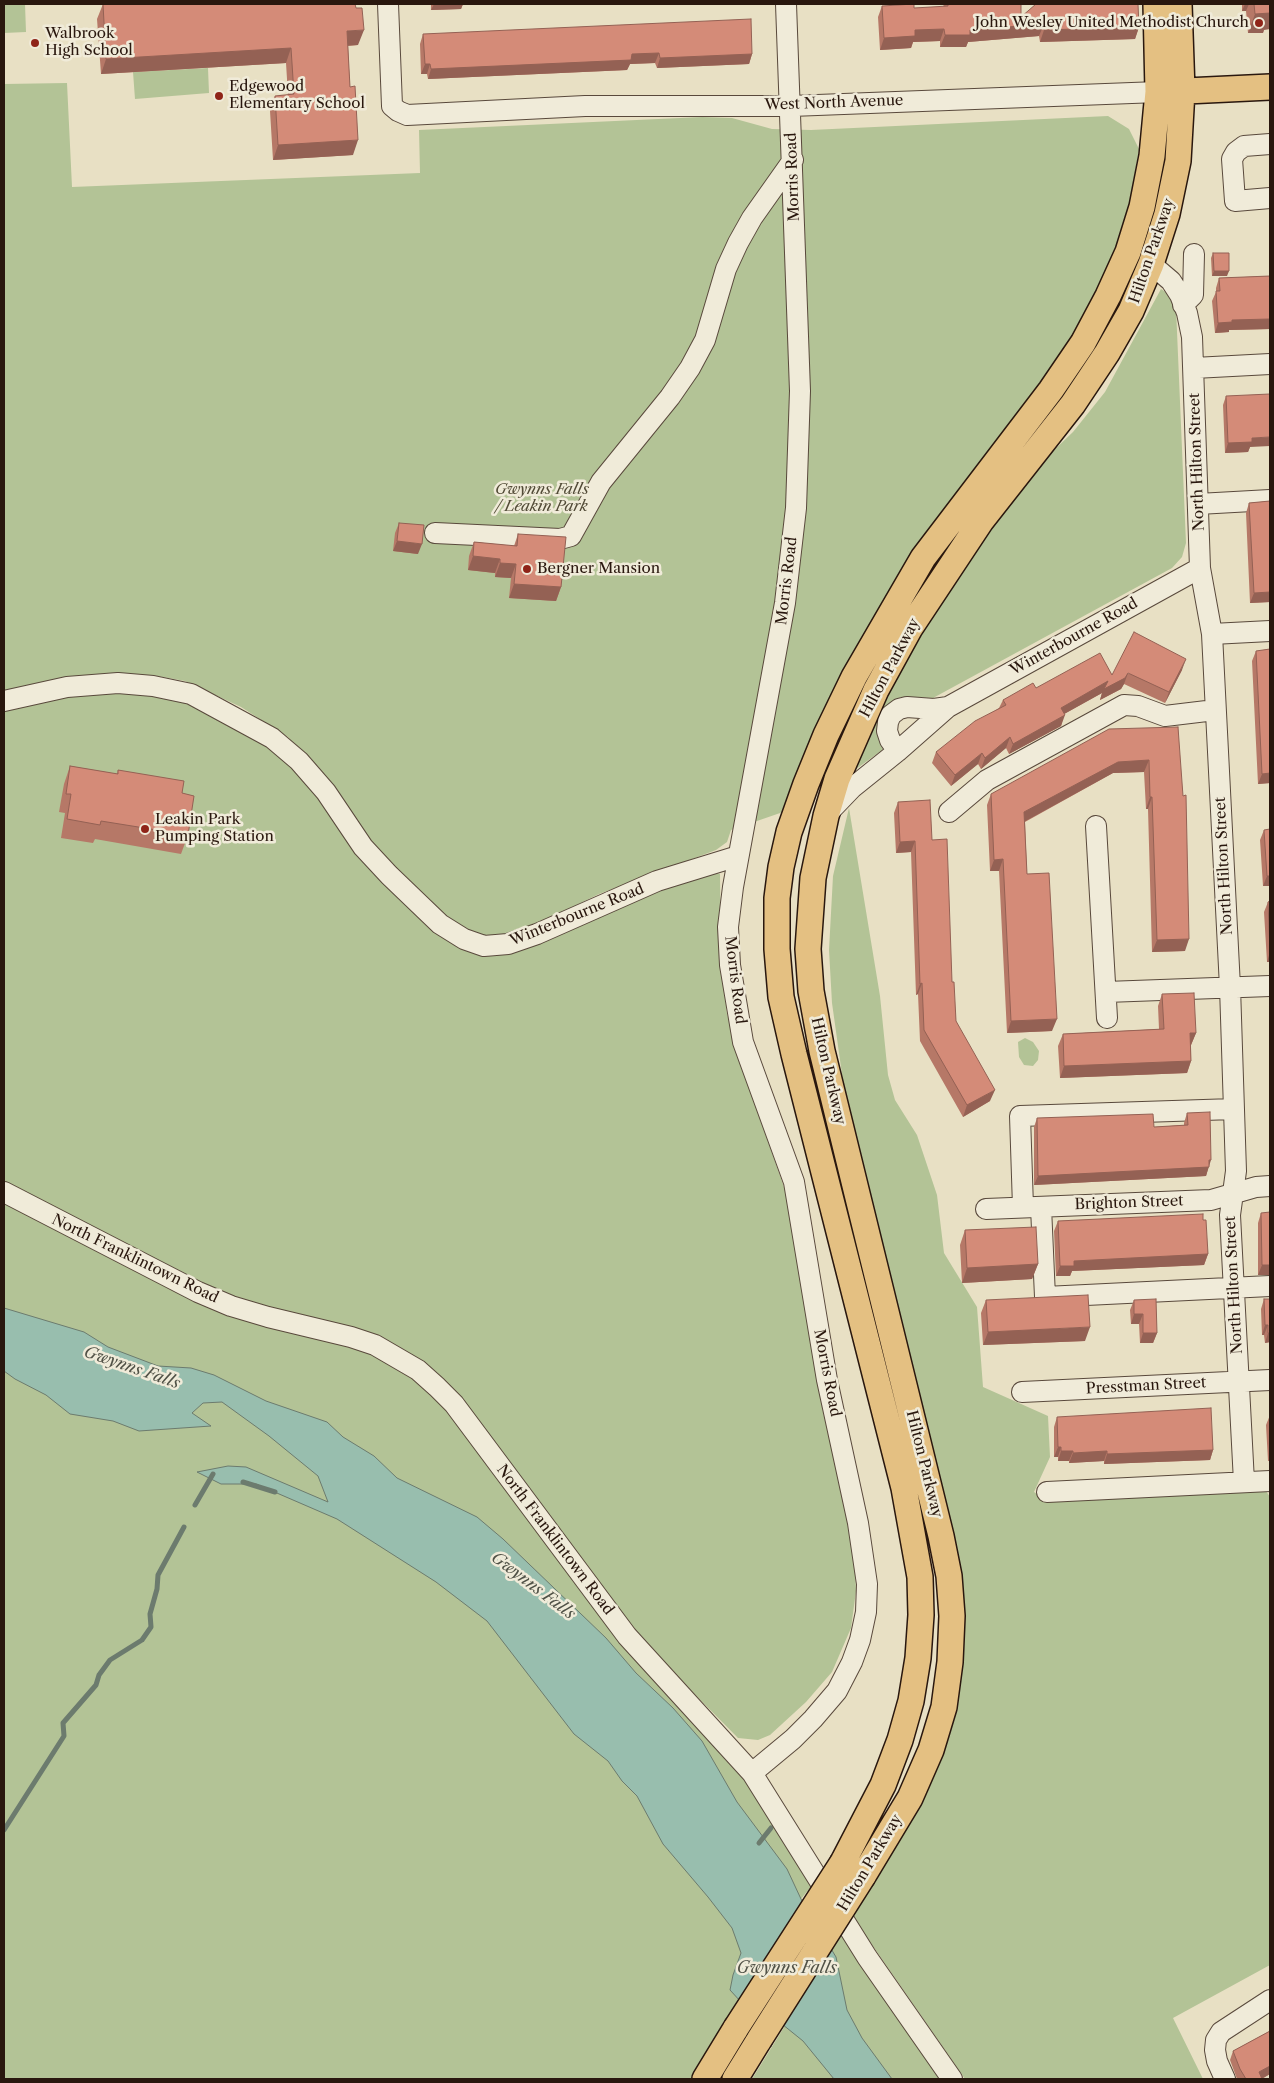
<!DOCTYPE html>
<style>
body{margin:0}
#map{position:relative;width:1274px;height:2083px;overflow:hidden;background:#e8e0c4;font-family:"Libre Caslon Text",serif}
canvas{display:block}
.frame{position:absolute;inset:0;border:5px solid #29170e;pointer-events:none}
</style>
<div id="map">
<canvas width="1274" height="2083"></canvas>
<div class="frame"></div>
</div>
<script>
const g = document.querySelector('canvas').getContext('2d');
g.lineJoin = 'round';
function fill(path, color) { g.fillStyle = color; g.fill(path, 'evenodd'); }
const toPath = rows => new Path2D(rows.map(r => 'M' + r).join(''));
function stroke(path, color, width, dash) { g.strokeStyle = color; g.lineWidth = width; g.lineCap = dash ? 'butt' : 'round'; g.setLineDash(dash || []); g.stroke(path); }
function write(font, color, halo, rows, align = 'center') {
  g.font = font + ' "Libre Caslon Text",serif'; g.lineWidth = 5; g.setLineDash([]); g.textBaseline = 'middle'; g.strokeStyle = halo; g.fillStyle = color; for (const [text, x, y, turn = 0] of rows) {
    g.save(); g.translate(x, y); g.rotate((+turn || 0) * Math.PI / 180); g.textAlign = isNaN(turn) ? turn : align; if (halo) g.strokeText(text, 0, 0); g.fillText(text, 0, 0); g.restore();
  }
}
const green = toPath([
 [4,4,25,4,26,32,4,33],
 [208,68,209,93,135,99,133,72],
 [67,83,72,187,420,173,419,130,702,117,732,118,772,129,811,130,1108,116,1129,129,1139,149,1130,201,1117,244,1087,314,1055,365,945,508,892,586,836,686,783,812,731,830,727,842,716,850,599,894,521,932,490,939,456,925,383,862,288,737,241,707,185,681,152,675,96,677,4,693,4,84],
 [1161,289,1170,295,1176,308,1186,543,1182,557,1172,568,933,698,901,697,890,704,885,748,852,772,862,741,948,584,1029,474,1073,432,1105,392],
 [80,689,175,694,276,748,475,951,708,871,720,874,721,963,727,1014,745,1076,785,1190,823,1412,854,1543,856,1591,851,1628,832,1672,806,1702,770,1735,758,1740,738,1738,648,1647,410,1356,206,1287,4,1184,4,705],
 [849,808,880,996,888,1075,895,1100,917,1135,937,1195,944,1253,977,1307,983,1387,1048,1416,1050,1457,1034,1492,1045,1499,1262,1485,1270,1497,1270,1965,1173,2018,1203,2079,965,2079,852,1916,919,1806,962,1596,847,1110,832,1003,829,950,833,876],
 [1025,1038,1033,1042,1039,1051,1038,1060,1033,1066,1024,1065,1019,1057,1018,1042],
 [4,1199,206,1301,361,1346,405,1368,450,1409,748,1783,813,1884,801,1899,693,2079,4,2079],
 [843,1932,942,2079,752,2079]
]);
const water = toPath([
 [4,1308,84,1332,108,1347,158,1366,191,1368,214,1375,266,1401,327,1422,343,1437,374,1456,397,1478,477,1517,503,1539,606,1638,636,1673,673,1708,702,1741,737,1802,787,1869,801,1899,836,1957,847,2010,862,2038,892,2079,834,2079,803,2041,772,2016,741,2002,730,1990,733,1975,741,1953,732,1928,708,1897,663,1844,637,1796,622,1781,608,1761,574,1734,487,1621,436,1582,337,1519,256,1484,221,1484,197,1472,228,1466,246,1467,328,1502,318,1476,269,1436,222,1402,203,1403,192,1413,211,1426,139,1431,113,1421,70,1414,46,1395,15,1379,4,1371,4,1308]
]);
const stream = toPath([
 [243,1482,275,1492],
 [195,1505,213,1474],
 [4,1830,64,1736,63,1723,96,1685,99,1675,110,1660,142,1640,151,1627,150,1614,157,1589,158,1575,184,1527],
 [759,1843,771,1828]
]);
const minor = toPath([
 [388,4,392,106,398,111,407,115,585,106,791,106,1158,92],
 [1270,144,1244,146,1236,152,1232,159,1235,201,1270,198],
 [1151,264,1171,281,1180,295,1187,313,1192,337,1200,568,1212,634,1230,987,1236,1171,1230,1215,1244,1482],
 [1183,305,1193,295,1194,254],
 [1194,368,1270,364],
 [1198,504,1270,500],
 [435,533,560,539,571,536,601,482,670,397,690,368,705,340,726,269,738,243,752,218,793,160],
 [1212,634,1270,631],
 [4,701,67,687,118,683,153,686,191,694,272,738,299,761,326,792,363,847,389,875,440,924,464,939,484,946,508,944,537,934,657,881,738,856],
 [898,751,890,740,887,731,888,722,891,715,899,709,907,707,934,709,948,707],
 [949,812,987,780,1124,705,1138,706,1165,716,1215,710],
 [828,813,852,788,898,751,948,707,1200,568],
 [1096,826,1107,1018],
 [1106,992,1270,986],
 [4,1192,198,1292,231,1306,268,1317,351,1337,375,1345,418,1370,437,1387,454,1404,627,1636,752,1773,867,1957,952,2079],
 [1023,1207,1020,1116,1234,1109],
 [1041,1207,1045,1297,1270,1286],
 [986,1209,1211,1200,1256,1187,1270,1186],
 [1022,1392,1270,1380],
 [1047,1492,1270,1481],
 [752,1773,793,1739,813,1719,837,1691,852,1662,860,1640,866,1612,867,1584,858,1523,827,1380,794,1182,743,1042,730,965,728,927,733,887,785,603,796,508,800,391,786,4],
 [1225,2079,1217,2061,1215,2050,1216,2040,1221,2032,1270,2000]
]);
const major = toPath([
 [1165,92,1270,87],
 [843,1862,883,1785,900,1740,911,1701,918,1658,921,1615,920,1577,904,1488,794,1054,781,997,777,949,777,898,781,867,789,832,806,784,826,735,854,677,923,558,1051,390,1083,343,1108,296,1128,252,1142,207,1152,156,1158,92,1156,4],
 [863,1876,910,1798,931,1750,944,1707,950,1662,952,1616,949,1576,941,1536,822,1051,811,991,808,949,813,878,826,816,837,779,876,690,910,628,981,521,1073,404,1107,353,1131,311,1151,264,1167,214,1178,161,1182,91,1179,4],
 [705,2079,736,2028],
 [735,2079,759,2040]
]);
const majorBridge = toPath([
 [736,2028,843,1862],
 [759,2040,863,1876]
]);
const wall = toPath([
 [103,4,358,45,348,46,353,155,273,160,270,111,275,96,288,95,286,63,101,74,97,19],
 [431,4,463,4,461,9,431,10],
 [944,4,1021,4,1021,17,1139,27,1135,39,1040,42,1039,36,968,42,966,47,940,47,940,41,913,42,911,48,880,50,878,17,882,6,914,8,943,7],
 [1242,4,1270,4,1263,33,1248,33,1246,11,1242,11],
 [423,34,752,54,749,64,657,68,655,63,630,64,627,70,428,79,427,74,421,74,420,44],
 [1213,253,1227,276,1212,276,1211,258],
 [1270,276,1270,329,1229,330,1229,332,1215,333,1212,301,1216,292,1216,288,1219,278],
 [1226,396,1250,447,1248,452,1225,453,1223,405],
 [1270,501,1270,602,1250,603,1246,513,1249,503],
 [399,523,418,554,393,551,395,533],
 [518,534,561,587,556,601,509,598,511,578,495,577,495,573,468,570,469,556,474,542,514,546],
 [1270,649,1270,783,1258,784,1252,661,1256,651],
 [1182,670,1165,703,1124,684,1121,689,1100,700,1102,693,1064,714,1061,726,1009,754,1006,748,981,769,978,764,951,786,932,763,936,752,999,708,1003,700,1036,688,1112,675],
 [1178,727,1185,951,1152,952,1148,809,1146,809,1144,772,1113,773,1025,822,1027,874,1052,1031,1007,1033,999,871,990,871,987,805,991,794],
 [70,766,117,774,118,770,182,793,188,835,181,854,95,839,93,843,61,838,65,813,59,812,64,784],
 [898,802,932,840,952,982,956,1021,990,1101,963,1117,920,1041,918,994,916,995,911,852,896,853,894,813],
 [1264,830,1270,886,1263,886,1260,840],
 [1270,901,1270,962,1267,962,1264,912,1268,902],
 [1162,994,1196,1033,1191,1045,1191,1061,1187,1073,1060,1078,1058,1046,1063,1034,1159,1029,1158,1006],
 [1270,1017,1270,1048,1269,1020],
 [1187,1113,1209,1165,1206,1176,1034,1185,1034,1127,1037,1118,1154,1127,1184,1125,1184,1123],
 [1261,1213,1270,1275,1258,1275,1258,1223],
 [1203,1220,1208,1254,1204,1265,1072,1271,1070,1276,1056,1276,1054,1231,1058,1221],
 [965,1230,1038,1264,1032,1279,962,1283,960,1245],
 [1264,1299,1270,1299,1270,1342,1265,1343,1264,1335,1262,1335,1261,1309],
 [986,1300,1085,1341,983,1345,981,1313],
 [1134,1300,1157,1333,1153,1343,1140,1343,1139,1324,1131,1324,1130,1310],
 [1270,1415,1270,1461,1268,1461,1266,1425],
 [1057,1417,1213,1450,1210,1460,1104,1464,1104,1461,1069,1463,1069,1461,1058,1461,1058,1457,1054,1457,1054,1427],
 [1270,2031,1270,2074,1262,2079,1237,2079,1230,2060,1233,2051]
]);
const shadedWall = toPath([
 [434,4,463,4,461,9,431,10],
 [1245,4,1249,4,1246,11,1242,11],
 [1270,10,1270,29,1264,30,1263,33,1248,33,1255,14],
 [1044,24,1039,36,968,42,966,47,940,47,945,35,970,30],
 [1139,27,1135,39,1040,42,1044,30],
 [944,29,940,41,913,42,911,48,880,50,884,38,915,30],
 [364,30,358,45,341,46,347,31],
 [291,48,286,63,101,74,106,59],
 [659,53,655,63,630,64,627,70,428,79,431,69,632,54],
 [752,54,749,64,657,68,660,58],
 [425,64,430,64,427,74,421,74],
 [358,140,353,155,273,160,278,145],
 [1214,271,1229,271,1227,276,1212,276],
 [1270,319,1270,329,1229,330,1229,332,1215,333,1218,323,1232,320],
 [1270,437,1270,446,1250,447,1248,452,1225,453,1228,443,1252,438],
 [397,541,422,544,418,554,393,551],
 [473,556,500,559,495,573,468,570],
 [500,563,516,564,511,578,495,577],
 [514,584,561,587,556,601,509,598],
 [1270,592,1270,602,1250,603,1254,593],
 [1186,659,1182,670,1165,703,1169,692],
 [1128,673,1124,684,1121,689,1100,700,1102,693,1057,718,1061,708,1108,681],
 [1065,715,1061,726,1009,754,1013,744],
 [1010,737,1006,748,981,769,985,758],
 [982,753,978,764,951,786,955,775],
 [1149,760,1144,772,1113,773,1020,824,1024,812,1118,762],
 [1270,773,1270,783,1258,784,1262,774],
 [1150,797,1152,797,1148,809,1146,809],
 [915,841,911,852,896,853,900,842],
 [1003,859,999,871,990,871,994,860],
 [1267,876,1270,876,1270,886,1263,886],
 [1189,939,1185,951,1152,952,1157,940],
 [1270,952,1270,962,1267,962],
 [922,983,918,994,916,995,920,984],
 [1057,1019,1052,1031,1007,1033,1011,1021],
 [1190,1033,1196,1033,1191,1045,1186,1045],
 [1191,1061,1187,1073,1060,1078,1064,1066],
 [995,1090,990,1101,963,1117,967,1105],
 [1211,1160,1206,1176,1034,1185,1038,1176],
 [1208,1254,1204,1265,1072,1271,1070,1276,1056,1276,1060,1266,1074,1261],
 [1038,1264,1032,1279,962,1283,967,1268],
 [1262,1265,1270,1265,1270,1275,1258,1275],
 [1134,1314,1143,1314,1139,1324,1131,1324],
 [1265,1325,1268,1325,1264,1335,1262,1335],
 [1090,1327,1085,1341,983,1345,988,1332],
 [1143,1333,1157,1333,1153,1343,1140,1343],
 [1268,1333,1270,1333,1270,1342,1265,1343],
 [1058,1447,1061,1447,1058,1457,1054,1457],
 [1213,1450,1210,1460,1104,1464,1107,1454],
 [1061,1451,1073,1451,1069,1461,1058,1461],
 [1107,1451,1104,1461,1069,1463,1073,1453],
 [1270,2066,1270,2074,1261,2079,1259,2072]
]);
const building = toPath([
 [103,4,355,4,356,8,362,8,364,30,347,31,350,87,355,86,358,140,278,145,275,96,294,94,291,48,106,59,103,4],
 [914,4,914,8,948,6,948,4,1021,4,1021,17,1036,4,1138,4,1139,27,1044,30,1044,24,970,30,970,35,945,35,944,29,915,30,915,36,884,38,882,6,914,4],
 [1254,4,1270,4,1270,13,1255,14,1254,4],
 [751,19,752,54,660,58,659,53,632,54,631,60,431,69,430,64,425,64,423,34,751,19],
 [1213,253,1229,253,1229,271,1214,271,1213,253],
 [1270,276,1270,319,1232,320,1232,322,1218,323,1216,291,1220,291,1219,278,1270,276],
 [1270,394,1270,437,1252,438,1252,442,1228,443,1226,396,1270,394],
 [1270,501,1270,592,1254,593,1249,503,1270,501],
 [399,523,424,525,422,544,397,541,399,523],
 [518,534,566,537,561,587,514,584,516,564,500,563,500,559,473,556,474,542,517,546,518,534],
 [1134,632,1186,659,1169,692,1128,673,1125,678,1104,689,1108,681,1061,708,1065,715,1013,744,1010,737,985,758,982,753,955,775,936,752,975,721,1006,705,1003,700,1033,683,1036,688,1100,653,1112,675,1134,632],
 [1270,649,1270,773,1262,774,1256,651,1270,649],
 [1178,727,1183,796,1186,795,1189,939,1157,940,1152,797,1150,797,1149,760,1118,762,1024,812,1027,874,1049,873,1057,1019,1011,1021,1003,859,994,860,991,794,1109,729,1178,727],
 [70,766,118,774,118,770,184,781,182,793,194,796,188,835,101,821,100,825,67,819,71,794,66,794,70,766],
 [930,800,932,840,947,839,952,982,954,982,956,1021,995,1090,967,1105,924,1030,922,983,920,984,915,841,900,842,898,802,930,800],
 [1270,829,1270,876,1267,876,1264,830,1270,829],
 [1270,901,1270,952,1268,902,1270,901],
 [1194,993,1196,1033,1190,1033,1191,1061,1064,1066,1063,1034,1164,1029,1162,994,1194,993],
 [1210,1112,1211,1160,1209,1160,1209,1167,1038,1176,1037,1118,1153,1114,1154,1127,1188,1125,1187,1113,1210,1112],
 [1270,1212,1270,1265,1262,1265,1261,1213,1270,1212],
 [1203,1214,1203,1220,1206,1220,1208,1254,1074,1261,1074,1266,1060,1266,1058,1221,1203,1214],
 [1036,1227,1038,1264,967,1268,965,1230,1036,1227],
 [1088,1295,1090,1327,988,1332,986,1300,1088,1295],
 [1156,1299,1157,1333,1143,1333,1143,1314,1134,1314,1134,1300,1156,1299],
 [1264,1299,1270,1299,1270,1333,1268,1333,1268,1325,1265,1325,1264,1299],
 [1211,1408,1213,1450,1107,1454,1107,1451,1073,1453,1073,1451,1061,1451,1061,1447,1058,1447,1057,1417,1211,1408],
 [1270,2031,1270,2066,1259,2072,1262,2079,1246,2079,1240,2069,1233,2051,1270,2031]
]);
const markers = [
 [1259,23,5,"#8f2418"],
 [35,43,5,"#8f2418"],
 [219,96,5,"#8f2418"],
 [527,569,5,"#8f2418"],
 [145,829,5,"#8f2418"]
];
const poiNames = [
 ["John Wesley United Methodist Church",1249,23,"right"],
 ["Walbrook",45,34],
 ["High School",45,51],
 ["Edgewood",229,87],
 ["Elementary School",229,104],
 ["Bergner Mansion",537,569],
 ["Leakin Park",155,820],
 ["Pumping Station",155,837]
];
const streetNames = [
 ["West North Avenue",834,103,-2],
 ["Morris Road",793,177,-92],
 ["Hilton Parkway",1152,251,-71],
 ["North Hilton Street",1197,462,-92],
 ["Morris Road",787,581,-83],
 ["Winterbourne Road",1074,637,-29],
 ["Hilton Parkway",890,668,-62],
 ["North Hilton Street",1224,866,-93],
 ["Winterbourne Road",577,915,-22],
 ["Morris Road",735,980,83],
 ["Hilton Parkway",828,1071,77],
 ["Brighton Street",1129,1203,-2],
 ["North Franklintown Road",135,1259,26],
 ["North Hilton Street",1234,1285,-93],
 ["Morris Road",827,1373,79],
 ["Presstman Street",1146,1386,-3],
 ["Hilton Parkway",924,1464,76],
 ["North Franklintown Road",555,1540,53],
 ["Hilton Parkway",870,1863,-59]
];
const parkNames = [
 ["Gwynns Falls",542,490],
 ["/ Leakin Park",542,507]
];
const waterNames = [
 ["Gwynns Falls",132,1368,19],
 ["Gwynns Falls",533,1586,37],
 ["Gwynns Falls",787,1968]
];
fill(green, '#b3c396');
fill(water, '#98beae');
stroke(water, '#6c7b6e', 1);
stroke(stream, '#6c7b6e', 5);
stroke(minor, '#59493c', 22);
stroke(major, '#29170e', 28);
stroke(minor, '#f0ebd9', 20);
stroke(major, '#e4c082', 25);
stroke(majorBridge, '#29170e', 28, []);
stroke(majorBridge, '#e4c082', 25);
fill(wall, '#b67867');
fill(shadedWall, '#946154');
fill(building, '#d48b78');
stroke(building, '#946154', 1);
for (const [x, y, r, color] of markers) { const dot = new Path2D(); dot.arc(x, y, r, 0, 2 * Math.PI); g.fillStyle = color; g.fill(dot); stroke(dot, '#f0ebd9', 2); }
write('15px', '#29170e', '#f0ebd9', poiNames, 'left');
write('15px', '#29170e', '#f0ebd9', streetNames);
write('italic 15px', '#524b37', '#f0ebd9', parkNames);
write('italic 16px', '#505146', '#f0ebd9', waterNames);
</script>
